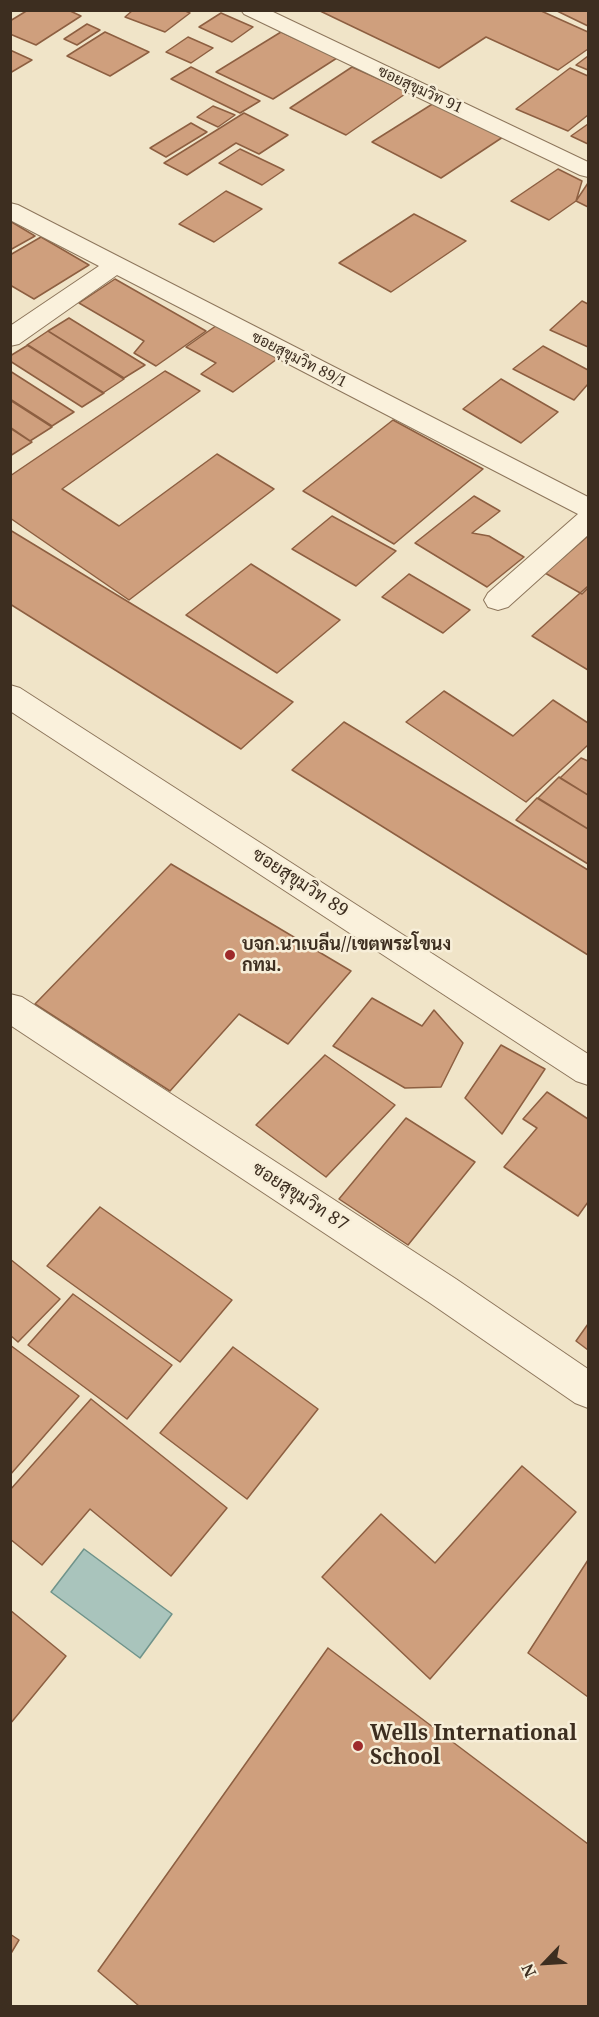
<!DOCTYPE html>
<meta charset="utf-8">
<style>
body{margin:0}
#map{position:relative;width:599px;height:2017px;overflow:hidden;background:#f0e4c8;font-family:"Noto Serif",serif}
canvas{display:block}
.frame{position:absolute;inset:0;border:12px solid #3d2e20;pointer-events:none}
.north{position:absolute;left:515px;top:1933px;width:60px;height:60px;-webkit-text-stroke:4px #f7eed8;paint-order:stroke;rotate:245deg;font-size:16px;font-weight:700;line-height:24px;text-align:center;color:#3d2e20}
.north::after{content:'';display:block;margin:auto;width:21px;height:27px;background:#3d2e20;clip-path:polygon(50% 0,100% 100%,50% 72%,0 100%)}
</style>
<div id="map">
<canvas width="599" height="2017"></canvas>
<div class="frame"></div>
<div class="north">N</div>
</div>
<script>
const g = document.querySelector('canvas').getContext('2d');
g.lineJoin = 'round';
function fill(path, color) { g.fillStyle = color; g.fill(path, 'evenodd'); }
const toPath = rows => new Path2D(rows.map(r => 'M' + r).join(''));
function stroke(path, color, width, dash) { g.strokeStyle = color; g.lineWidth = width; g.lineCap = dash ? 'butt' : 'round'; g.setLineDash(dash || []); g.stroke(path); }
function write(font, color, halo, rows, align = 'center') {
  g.font = font + ' "Noto Serif",Sarabun,serif'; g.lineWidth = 5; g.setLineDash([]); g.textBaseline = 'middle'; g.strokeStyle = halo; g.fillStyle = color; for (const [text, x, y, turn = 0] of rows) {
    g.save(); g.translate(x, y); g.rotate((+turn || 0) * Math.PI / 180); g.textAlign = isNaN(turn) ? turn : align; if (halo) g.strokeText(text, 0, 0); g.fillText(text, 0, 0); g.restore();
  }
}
const water = toPath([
 [84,1549,172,1614,140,1658,51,1592,84,1549]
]);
const building = toPath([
 [28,10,68,10,81,16,36,45,10,34,10,21,28,10],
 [133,10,183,10,190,13,165,32,125,17,133,10],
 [318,10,539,10,588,32,588,49,558,70,486,37,439,68,318,10],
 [555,10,588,10,588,26,555,10],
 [221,13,253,27,232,42,199,27,221,13],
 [87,24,100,30,77,45,64,39,87,24],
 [105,32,149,52,110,76,67,56,105,32],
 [281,32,337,58,273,99,216,72,281,32],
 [188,37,213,48,191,63,166,52,188,37],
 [10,50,32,60,10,73,10,50],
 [588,56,588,70,576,65,588,56],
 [191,67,260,101,240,113,171,79,191,67],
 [352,67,408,92,346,135,290,108,352,67],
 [570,68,588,76,588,115,568,131,516,109,570,68],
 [434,103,503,137,441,178,372,142,434,103],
 [213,106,235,115,218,127,197,117,213,106],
 [244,113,288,135,259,154,236,143,187,175,164,163,244,113],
 [191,123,207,132,166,157,150,148,191,123],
 [588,124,588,144,571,136,588,124],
 [240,149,284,170,262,185,219,163,240,149],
 [558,169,582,181,576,201,549,220,511,201,558,169],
 [588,183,588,207,576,201,588,183],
 [226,191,262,209,214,242,179,224,226,191],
 [414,214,466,241,391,292,339,263,414,214],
 [10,221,35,236,10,250,10,221],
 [41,237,89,265,34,299,10,285,10,255,41,237],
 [115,279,206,331,156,366,134,353,144,341,79,303,115,279],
 [582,301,588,304,588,347,550,330,582,301],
 [69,318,145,365,124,378,48,331,69,318],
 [220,323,281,356,233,392,201,374,216,363,186,347,220,323],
 [48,331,124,379,103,393,27,345,48,331],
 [28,345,104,393,82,407,10,361,10,356,28,345],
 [543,346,588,370,588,384,574,400,513,369,543,346],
 [10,371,74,412,52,426,10,399,10,371],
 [165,371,200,391,62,489,119,526,217,454,274,489,129,600,10,518,10,476,165,371],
 [501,379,558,412,521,443,463,409,501,379],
 [10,400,52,427,30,441,10,428,10,400],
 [393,420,483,469,394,544,303,491,393,420],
 [10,427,32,442,10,456,10,427],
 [474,496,500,511,472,533,489,536,524,557,487,587,415,543,474,496],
 [332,516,396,551,356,586,292,549,332,516],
 [10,530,293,702,241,749,10,604,10,530],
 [588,536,588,588,582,594,545,573,588,536],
 [251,564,340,620,277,673,186,615,251,564],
 [409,574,470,610,443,633,382,597,409,574],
 [588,586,588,670,532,636,588,586],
 [444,691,513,736,553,700,588,723,588,745,526,802,406,722,444,691],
 [344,722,588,870,588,955,292,770,344,722],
 [581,758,588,761,588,795,560,778,581,758],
 [559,777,588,795,588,829,538,798,559,777],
 [537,798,588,829,588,864,516,820,537,798],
 [171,864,351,971,288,1044,239,1014,170,1091,35,1004,171,864],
 [372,998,422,1026,434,1010,463,1043,441,1087,405,1088,333,1046,372,998],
 [501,1045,545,1069,502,1134,465,1098,501,1045],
 [325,1055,395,1105,326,1177,256,1125,325,1055],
 [547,1092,588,1119,588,1202,578,1216,504,1167,537,1128,523,1119,547,1092],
 [406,1118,475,1162,408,1245,339,1199,406,1118],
 [100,1207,232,1300,180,1362,47,1266,100,1207],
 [10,1259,60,1299,18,1342,10,1335,10,1259],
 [73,1294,172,1365,127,1419,28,1345,73,1294],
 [588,1324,588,1350,576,1341,588,1324],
 [10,1345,79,1396,10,1475,10,1345],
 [233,1347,318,1409,247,1499,160,1433,233,1347],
 [91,1399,227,1508,171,1576,90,1509,42,1565,10,1539,10,1490,91,1399],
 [522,1466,576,1512,430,1679,322,1577,381,1514,435,1563,522,1466],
 [588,1560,588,1697,528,1653,588,1560],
 [10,1610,66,1656,10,1724,10,1610],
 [328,1648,588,1844,588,2006,139,2006,98,1971,328,1648],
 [10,1934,19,1940,10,1955,10,1934]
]);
const street = toPath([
 [241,10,269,10,588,162,588,177,580,175,244,14,241,10],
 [10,203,18,205,588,497,588,535,508,607,498,610,488,607,484,600,488,593,578,514,117,275,19,344,10,346,10,326,99,266,10,220,10,203],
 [10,685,20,688,588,1054,588,1085,576,1081,10,711,10,685],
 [10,994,22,997,456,1279,588,1369,588,1408,575,1403,430,1303,10,1025,10,994]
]);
const markers = [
 [230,955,6,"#9e2a2b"],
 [358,1746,6,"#9e2a2b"]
];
const farStreetnames = [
 ["ซอยสุขุมวิท 91",420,90,25],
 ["ซอยสุขุมวิท 89/1",299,360,27]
];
const streetNames = [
 ["ซอยสุขุมวิท 89",300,883,33],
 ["ซอยสุขุมวิท 87",300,1197,33]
];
const poiNames = [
 ["บจก.นาเบลีน//เขตพระโขนง",242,945],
 ["กทม.",242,966]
];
const nearPoinames = [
 ["Wells International",370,1734],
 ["School",370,1758]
];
fill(water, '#a9c4bc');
stroke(water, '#6f938a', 1.5);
fill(building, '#cf9f7d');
stroke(building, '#8d5f41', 1.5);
stroke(street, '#8d765c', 2);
fill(street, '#faf1dc');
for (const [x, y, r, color] of markers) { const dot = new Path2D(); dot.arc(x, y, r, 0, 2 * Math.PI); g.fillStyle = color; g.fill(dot); stroke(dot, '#f7eed8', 2); }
write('15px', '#3d2e20', '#f7eed8', farStreetnames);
write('18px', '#3d2e20', '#f7eed8', streetNames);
write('bold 18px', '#3d2e20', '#f7eed8', poiNames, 'left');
write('bold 21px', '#3d2e20', '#f7eed8', nearPoinames, 'left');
</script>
